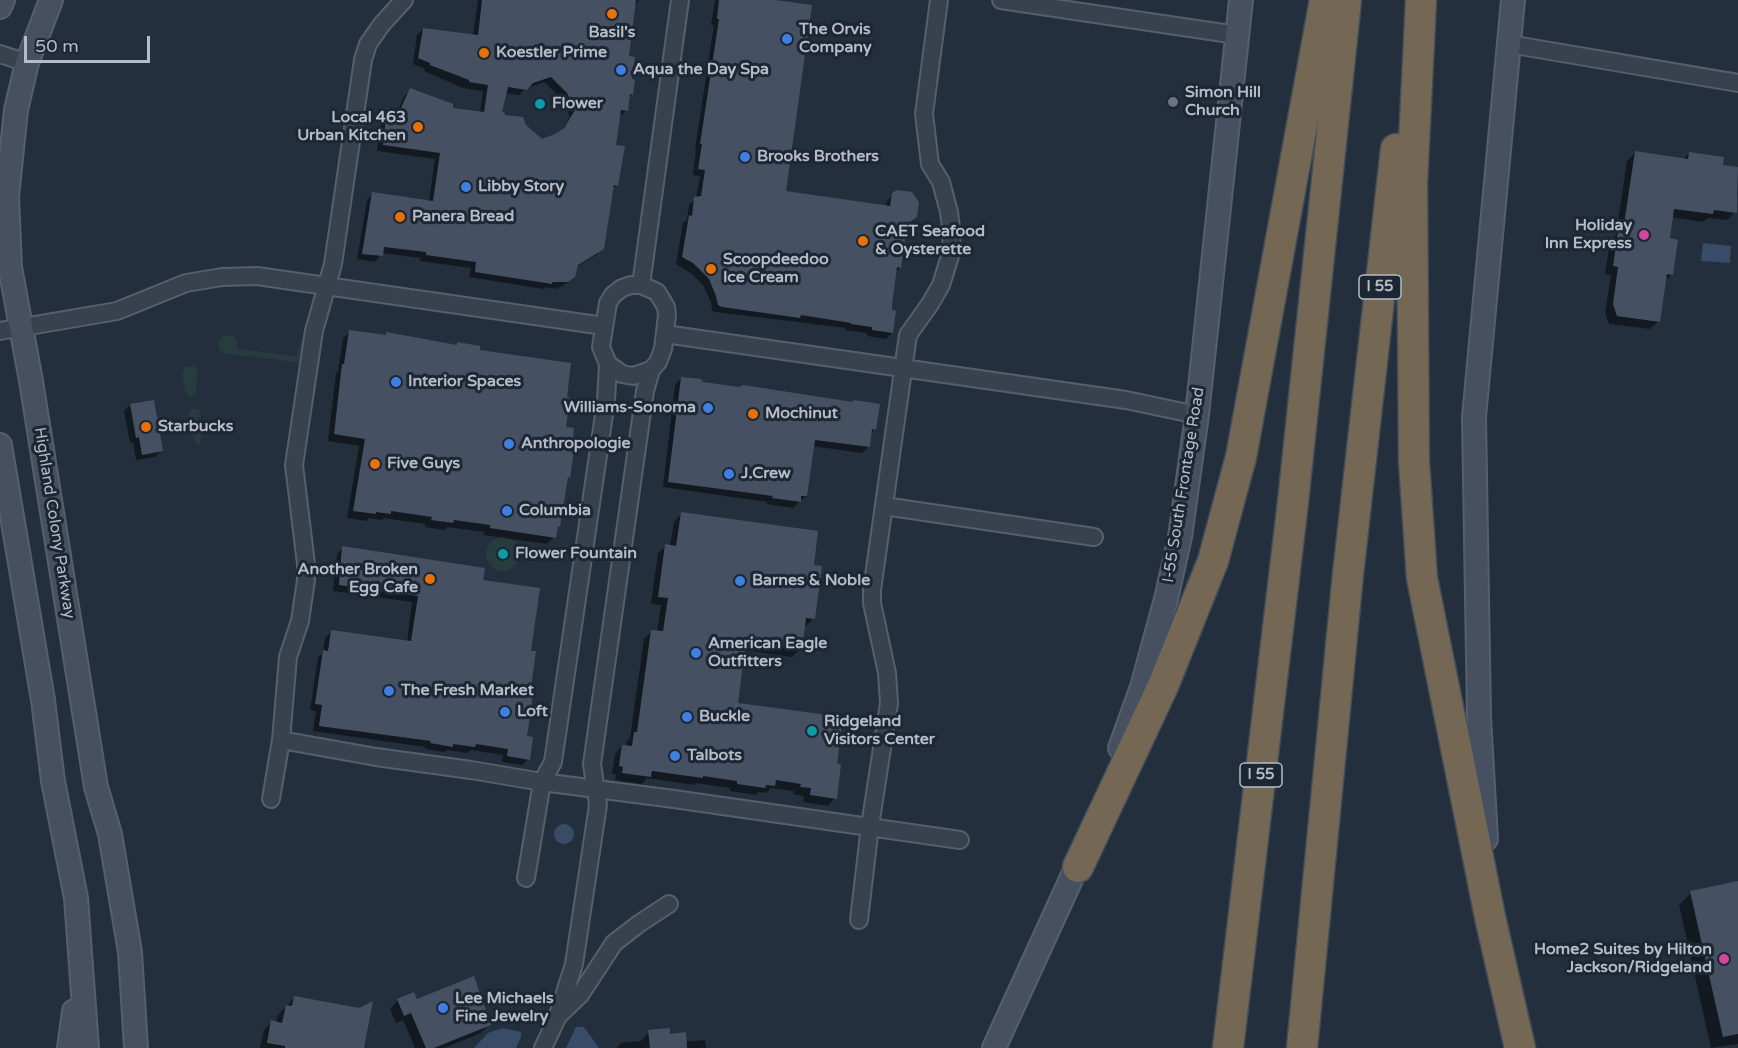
<!DOCTYPE html>
<style>
body{margin:0}
#map{position:relative;width:1738px;height:1048px;overflow:hidden;background:#242f3e;font-family:"Varela Round",sans-serif}
canvas{display:block}
.scale{position:absolute;left:24px;top:36px;width:126px;height:27px;box-sizing:border-box;border:3px solid #b4bcc9;border-top:0;padding-left:8px;font-size:18px;line-height:21px;white-space:nowrap;color:#b4bcc9;-webkit-text-stroke:4px #1d2633;paint-order:stroke}
</style>
<div id="map">
<canvas width="1738" height="1048"></canvas>
<div class="scale">50 m</div>
</div>
<script>
const g = document.querySelector('canvas').getContext('2d');
g.lineJoin = 'round';
function fill(path, color) { g.fillStyle = color; g.fill(path, 'evenodd'); }
const toPath = rows => new Path2D(rows.map(r => 'M' + r).join(''));
function stroke(path, color, width, dash) { g.strokeStyle = color; g.lineWidth = width; g.lineCap = dash ? 'butt' : 'round'; g.setLineDash(dash || []); g.stroke(path); }
function write(font, color, halo, rows, align = 'center') {
  g.font = font + ' "Varela Round",sans-serif'; g.lineWidth = 6; g.setLineDash([]); g.textBaseline = 'middle'; g.strokeStyle = halo; g.fillStyle = color; for (const [text, x, y, turn = 0] of rows) {
    g.save(); g.translate(x, y); g.rotate((+turn || 0) * Math.PI / 180); g.textAlign = isNaN(turn) ? turn : align; if (halo) g.strokeText(text, 0, 0); g.fillText(text, 0, 0); g.restore();
  }
}
const green = toPath([
 [231,335,237,339,237,349,297,356,300,343,307,342,302,363,223,353,219,350,218,340,223,336],
 [194,366,198,369,195,395,192,396,189,396,185,391,182,373,185,367],
 [191,409,198,409,201,415,201,417,198,417,196,430,203,431,200,445,194,441,188,420],
 '486 554a17 17 0 1 1 34 0a17 17 0 1 1-34 0Z'
]);
const water = toPath([
 [1703,243,1731,246,1730,263,1701,261],
 '554 834a10 10 0 1 1 20 0a10 10 0 1 1-20 0Z',
 [576,1027,584,1027,599,1048,566,1048],
 [503,1028,521,1032,521,1037,516,1048,474,1048,488,1033]
]);
const shadow = toPath([
 [478,0,639,0,633,8,627,57,632,94,628,98,627,110,620,116,618,116,614,146,617,185,611,190,603,248,596,255,576,267,574,277,567,283,556,289,546,287,544,289,469,277,471,268,420,261,421,258,382,253,375,262,357,259,367,200,373,194,429,202,435,159,377,151,382,116,388,110,398,111,404,96,411,90,451,109,480,113,483,91,463,88,424,71,425,69,413,64,417,35,423,29,473,36],
 [544,82,562,99,570,117,561,132,541,140,525,126,500,114,505,93,519,95,525,89],
 [715,0,767,0,784,192,886,207,887,201,893,194,916,216,905,226,900,268,895,272,891,305,892,333,886,339,867,336,867,333,845,330,846,328,716,312,712,311,711,302,703,285,692,274,676,264,683,223,687,220,689,205,696,199,700,176,693,175,696,150,695,149,714,25,711,25],
 [1635,153,1683,160,1689,153,1721,166,1738,169,1738,194,1735,212,1727,220,1708,218,1703,222,1671,217,1668,240,1672,274,1664,282,1659,321,1650,329,1609,324,1605,313,1611,275,1605,274,1610,241,1616,235,1627,161],
 [350,331,384,336,387,334,455,346,458,344,478,351,564,428,569,477,566,480,559,526,556,529,554,537,547,544,483,535,484,532,448,527,444,530,425,527,425,524,384,518,382,520,369,518,367,521,347,518,359,446,328,441,336,373,338,371,343,339],
 [681,378,702,384,875,429,870,434,868,447,862,453,812,446,806,496,793,508,767,504,767,502,663,487,675,385],
 [130,405,161,451,155,457,136,460,133,442,130,443,124,411],
 [681,514,812,566,814,618,806,626,804,626,800,649,792,657,743,650,736,704,835,765,835,798,828,806,803,802,804,796,793,794,794,791,771,788,766,793,759,792,756,795,730,791,730,788,696,783,694,785,647,778,642,784,615,780,616,774,612,774,615,754,622,746,626,747,627,741,630,738,644,639,652,631,657,632,661,605,651,604,658,553,666,546,670,546,674,522],
 [343,548,482,581,529,652,525,737,529,759,522,765,502,762,503,755,470,750,468,753,447,750,445,752,425,749,425,747,313,731,316,711,310,710,318,658,323,652,325,638,331,632,407,642,412,602,333,591,337,554],
 [1738,882,1738,1044,1711,1048,1679,905,1691,893],
 [295,997,363,1048,260,1048,264,1030,272,1022,276,1023,278,1015],
 [398,1000,416,1001,489,1025,481,1033,444,1048,415,1048,403,1020,396,1023,390,1009],
 [649,1032,669,1036,685,1042,705,1040,706,1048,617,1048,621,1043,641,1041]
]);
const building = toPath([
 [482,0,636,0,629,56,635,57,632,79,635,80,633,95,630,94,628,111,621,110,616,145,625,146,618,186,614,185,604,249,578,265,575,277,568,282,552,282,552,284,475,272,476,262,426,255,426,252,384,247,383,256,362,254,372,192,433,201,440,153,383,145,387,108,400,110,410,88,453,104,453,108,484,112,488,85,469,82,469,80,430,65,430,63,418,58,423,28,478,35],
 [551,77,567,93,575,110,564,128,555,134,542,139,526,125,523,117,505,115,505,113,502,112,508,87,527,90,533,83],
 [719,0,776,0,812,5,786,191,890,206,892,193,897,190,912,192,919,202,917,217,907,224,901,268,897,267,892,305,892,310,896,311,893,333,872,330,872,327,851,324,851,323,801,315,800,318,722,307,718,305,716,296,709,279,693,263,682,257,689,215,692,216,694,197,701,196,705,170,698,169,702,144,700,144,719,19,717,19],
 [1635,151,1688,159,1689,152,1724,157,1723,165,1738,167,1737,213,1714,210,1713,214,1674,209,1670,238,1678,240,1673,275,1667,274,1660,322,1617,316,1613,304,1618,267,1613,266,1618,231,1623,231],
 [349,330,386,335,386,332,457,345,457,342,480,346,480,350,571,363,567,397,570,398,566,427,574,428,573,437,576,437,570,478,568,477,560,527,558,526,556,538,490,528,490,525,454,520,453,523,431,520,432,517,391,511,391,514,376,512,376,514,353,511,365,439,334,434,342,364,344,364],
 [681,377,701,379,703,382,739,387,743,385,853,402,853,400,880,404,876,430,872,429,870,447,815,440,807,496,801,496,801,502,772,498,773,496,668,482],
 [154,400,163,451,142,455,139,437,136,438,130,404],
 [681,512,818,531,814,565,822,566,815,619,806,618,802,650,746,642,738,703,843,717,837,764,841,764,837,799,810,795,811,788,800,787,801,784,776,780,775,786,766,785,765,788,737,784,737,781,703,776,703,778,652,771,651,777,622,773,623,767,619,766,622,745,632,746,634,732,637,732,651,630,663,631,668,598,658,597,665,544,676,546],
 [342,546,485,568,483,580,540,588,531,651,536,651,531,688,534,688,527,736,533,737,530,760,507,756,508,749,476,744,475,747,453,744,453,747,430,743,431,741,319,726,322,705,315,704,323,650,328,651,331,630,411,641,418,596,339,585],
 [1738,881,1738,1034,1723,1037,1690,891],
 [474,976,491,1025,434,1048,426,1048,411,1013,404,1016,397,999,414,992,417,999],
 [294,996,359,1008,373,1001,364,1048,285,1048,285,1046,267,1043,271,1020,282,1023,286,1005,292,1006],
 [670,1028,670,1034,686,1032,687,1048,650,1048,648,1030]
]);
const street = toPath([
 [1001,0,1237,35],
 [1509,44,1738,83],
 [0,54,27,63],
 [631,285,641,285,657,292,666,307,667,315,663,349,658,362,651,370,633,376,622,374,608,364,601,347,608,303,613,295,622,288,631,285],
 [641,285,680,0],
 [0,331,117,311,186,283,222,277,257,276,604,326],
 [665,334,1126,400,1197,415],
 [884,506,1094,537],
 [281,740,376,757,471,770,542,782,674,799,960,840],
 [271,799,281,740,288,657,300,621,306,580,306,564,294,465,314,331,333,264,363,60,368,44,382,24,404,0],
 [526,878,542,782,553,762,606,401,608,364],
 [859,920,870,826,889,703,887,673,872,603,872,590,908,335,930,304,941,285,950,256,952,235,949,212,941,182,930,164,924,114,939,0],
 [559,1015,580,995,614,943,640,923,669,904],
 [543,1048,557,1018,574,964,598,805,592,764,645,391,651,370]
]);
const secondary = toPath([
 [51,0,27,63,16,110,7,197,10,267,31,381,96,787,110,834,130,952,136,1048],
 [0,7,3,0],
 [0,445,43,700,53,781,76,898,87,1048],
 [1120,748,1142,687,1166,599,1180,537,1197,415,1241,0],
 [1486,839,1479,717,1474,417,1513,0],
 [69,1048,74,1011],
 [994,1048,1083,853]
]);
const highway = toPath([
 [1421,0,1412,183,1414,462,1422,578,1490,917,1520,1048],
 [1078,867,1163,686,1213,561,1241,457,1325,0],
 [1228,1048,1293,502,1346,0],
 [1302,1048,1348,574,1396,149]
]);
const markers = [
 [612,14,6,"#e8710a"],
 [787,39,6,"#3f7fe0"],
 [484,53,6,"#e8710a"],
 [621,70,6,"#3f7fe0"],
 [1173,102,6,"#6b7280"],
 [540,104,6,"#0f9aa8"],
 [418,127,6,"#e8710a"],
 [745,157,6,"#3f7fe0"],
 [466,187,6,"#3f7fe0"],
 [400,217,6,"#e8710a"],
 [1644,235,6,"#d1479c"],
 [863,241,6,"#e8710a"],
 [711,269,6,"#e8710a"],
 [396,382,6,"#3f7fe0"],
 [708,408,6,"#3f7fe0"],
 [753,414,6,"#e8710a"],
 [146,427,6,"#e8710a"],
 [509,444,6,"#3f7fe0"],
 [375,464,6,"#e8710a"],
 [729,474,6,"#3f7fe0"],
 [507,511,6,"#3f7fe0"],
 [503,554,6,"#0f9aa8"],
 [430,579,6,"#e8710a"],
 [740,581,6,"#3f7fe0"],
 [696,653,6,"#3f7fe0"],
 [389,691,6,"#3f7fe0"],
 [505,712,6,"#3f7fe0"],
 [687,717,6,"#3f7fe0"],
 [812,731,6,"#0f9aa8"],
 [675,756,6,"#3f7fe0"],
 [1724,959,6,"#d1479c"],
 [443,1008,6,"#3f7fe0"]
];
const shields = [
 [1380,287,42],
 [1261,775,42]
];
const shieldNames = [
 ["I 55",1380,287],
 ["I 55",1261,775]
];
const poiNames = [
 ["The Orvis",799,30],
 ["Company",799,48],
 ["Basil's",612,33,"center"],
 ["Koestler Prime",496,53],
 ["Aqua the Day Spa",633,70],
 ["Simon Hill",1185,93],
 ["Church",1185,111],
 ["Flower",552,104],
 ["Local 463",406,118,"right"],
 ["Urban Kitchen",406,136,"right"],
 ["Brooks Brothers",757,157],
 ["Libby Story",478,187],
 ["Panera Bread",412,217],
 ["Holiday",1632,226,"right"],
 ["Inn Express",1632,244,"right"],
 ["CAET Seafood",875,232],
 ["& Oysterette",875,250],
 ["Scoopdeedoo",723,260],
 ["Ice Cream",723,278],
 ["Interior Spaces",408,382],
 ["Williams-Sonoma",696,408,"right"],
 ["Mochinut",765,414],
 ["Starbucks",158,427],
 ["Anthropologie",521,444],
 ["Five Guys",387,464],
 ["J.Crew",741,474],
 ["Columbia",519,511],
 ["Flower Fountain",515,554],
 ["Another Broken",418,570,"right"],
 ["Egg Cafe",418,588,"right"],
 ["Barnes & Noble",752,581],
 ["American Eagle",708,644],
 ["Outfitters",708,662],
 ["The Fresh Market",401,691],
 ["Loft",517,712],
 ["Buckle",699,717],
 ["Ridgeland",824,722],
 ["Visitors Center",824,740],
 ["Talbots",687,756],
 ["Home2 Suites by Hilton",1712,950,"right"],
 ["Jackson/Ridgeland",1712,968,"right"],
 ["Lee Michaels",455,999],
 ["Fine Jewelry",455,1017]
];
const streetNames = [
 ["I-55 South Frontage Road",1184,485,-81],
 ["Highland Colony Parkway",54,523,81]
];
fill(green, '#263c3f');
fill(water, '#394c67');
fill(shadow, '#0007');
fill(building, '#455162');
stroke(street, '#565f6c', 20);
stroke(secondary, '#565f6c', 26);
stroke(highway, '#434c59', 33);
stroke(street, '#38414e', 16);
stroke(secondary, '#465061', 22);
stroke(highway, '#746855', 30);
for (const [x, y, r, color] of markers) { const dot = new Path2D(); dot.arc(x, y, r, 0, 2 * Math.PI); g.fillStyle = color; g.fill(dot); stroke(dot, '#1d2633', 2); }
for (const [x, y, w] of shields) { const box = new Path2D(); box.roundRect(x - w / 2, y - 12, w, 24, 4.5); g.fillStyle = '#1d2633'; g.fill(box); stroke(box, '#b4bcc9', 1.5); }
write('bold 15px', '#b4bcc9', null, shieldNames);
write('bold 16px', '#b4bcc9', '#1d2633', poiNames, 'left');
write('16px', '#b4bcc9', '#1d2633', streetNames);
</script>
